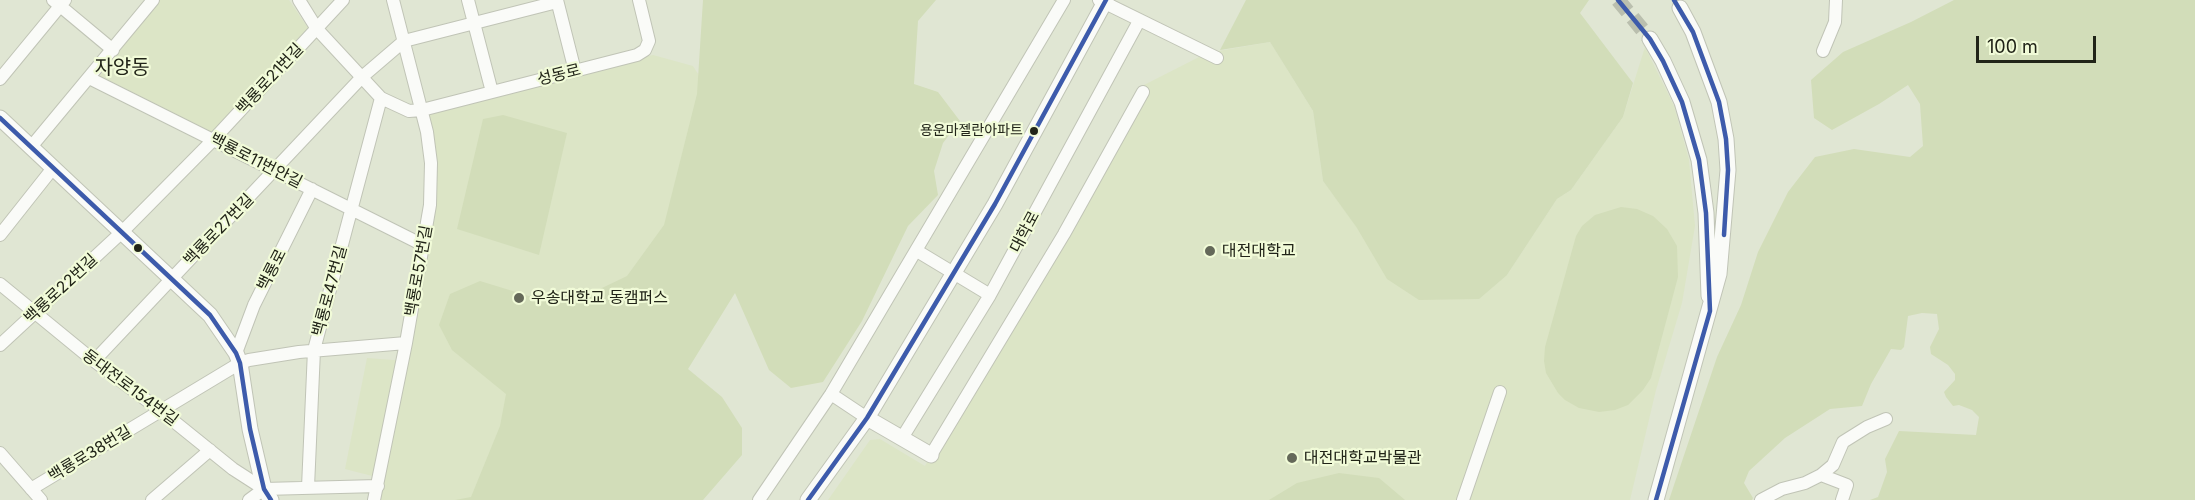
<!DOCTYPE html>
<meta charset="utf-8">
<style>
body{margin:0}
#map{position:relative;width:2195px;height:500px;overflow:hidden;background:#e0e6d3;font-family:Inter,sans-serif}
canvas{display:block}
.scale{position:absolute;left:1976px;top:36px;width:120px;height:27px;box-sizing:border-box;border:3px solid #212418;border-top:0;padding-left:8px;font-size:18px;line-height:21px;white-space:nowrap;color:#212418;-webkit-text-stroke:4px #f1fbd8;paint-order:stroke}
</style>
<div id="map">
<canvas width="2195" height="500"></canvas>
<div class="scale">100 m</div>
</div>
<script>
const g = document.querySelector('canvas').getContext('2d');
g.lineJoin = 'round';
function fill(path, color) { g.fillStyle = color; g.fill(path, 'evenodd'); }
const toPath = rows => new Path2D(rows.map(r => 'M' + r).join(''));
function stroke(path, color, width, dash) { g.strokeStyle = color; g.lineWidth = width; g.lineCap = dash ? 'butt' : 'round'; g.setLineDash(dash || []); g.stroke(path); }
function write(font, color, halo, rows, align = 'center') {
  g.font = font + ' Inter,"Noto Sans KR",sans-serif'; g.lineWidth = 4.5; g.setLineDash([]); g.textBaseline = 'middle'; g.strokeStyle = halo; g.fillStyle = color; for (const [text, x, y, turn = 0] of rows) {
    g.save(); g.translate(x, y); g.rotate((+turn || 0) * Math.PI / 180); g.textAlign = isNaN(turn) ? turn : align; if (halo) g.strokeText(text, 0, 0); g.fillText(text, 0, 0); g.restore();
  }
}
const built = toPath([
 [160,0,289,0,310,31,212,136,97,79],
 [1270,42,1313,111,1323,181,1357,227,1507,275,1557,199,1571,190,1623,117,1645,47,1674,106,1689,160,1695,226,1682,303,1656,390,1630,500,828,500,870,440,880,439,925,466,1142,86,1207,53],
 [653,55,693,66,707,88,672,221,483,500,370,500,376,477,345,469,367,358,406,361,428,247,426,112]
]);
const green = toPath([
 [703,0,936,0,918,21,914,84,938,92,960,121,943,143,934,171,938,195,908,226,862,321,823,382,791,388,769,370,735,293,688,369,722,397,742,428,742,455,703,500,455,500,471,497,500,426,506,394,452,350,439,325,450,294,480,281,555,304,579,299,627,276,664,225,697,94],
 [1246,0,1589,0,1580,13,1633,83,1623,117,1571,190,1557,199,1507,275,1479,299,1419,300,1387,279,1357,228,1323,181,1313,111,1270,42,1220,50],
 [1954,0,2195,0,2195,500,1870,500,1878,497,1887,472,1885,459,1899,431,1976,435,1979,417,1972,410,1959,405,1953,406,1946,397,1944,392,1955,380,1955,374,1948,365,1931,354,1930,347,1939,329,1937,314,1922,313,1908,316,1904,347,1901,350,1891,349,1871,384,1862,406,1830,409,1785,438,1749,471,1744,483,1753,498,1752,500,1669,500,1717,357,1741,305,1758,252,1788,192,1815,157,1854,149,1910,157,1923,146,1920,104,1908,85,1879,104,1832,130,1814,118,1811,80,1843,52,1911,22],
 [503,115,567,133,539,255,457,229,483,119],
 [1621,207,1637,209,1653,216,1667,229,1677,246,1678,277,1651,378,1643,390,1628,405,1615,410,1599,412,1579,408,1565,400,1558,393,1546,373,1544,361,1545,347,1576,236,1582,226,1595,215],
 [1339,473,1379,478,1405,500,1269,500,1297,483]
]);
const majorTunnel = toPath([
 [1618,0,1650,39]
]);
const minor = toPath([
 [53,0,113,50],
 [299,0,317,29,381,98,409,111,422,110,637,55,645,50,649,41,639,0],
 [468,0,492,92],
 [557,0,575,71],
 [1099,0,1217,58],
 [1823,51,1835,22,1836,0],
 [89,78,423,245],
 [0,79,65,0],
 [31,147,153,0],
 [0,235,53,168],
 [917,251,990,295],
 [0,284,94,361,161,411,233,469,264,489],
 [0,345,122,232,213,140,343,0],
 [236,353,254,305,312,189],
 [94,361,362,77,404,41,557,2],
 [831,394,867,418],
 [902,438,990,295,1139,21],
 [0,453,41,500],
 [931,455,1064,234,1143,92],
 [1821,475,1847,485,1842,500],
 [308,487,314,350,381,98],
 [31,489,240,363,249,360,299,352,406,343],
 [264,489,378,486],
 [152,500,210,450],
 [249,500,264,489],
 [374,500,406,343,430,205,431,163,427,132,393,0],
 [759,500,831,394,1064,0],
 [1463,500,1500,392],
 [1761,500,1782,489,1805,483,1821,475,1833,465,1843,442,1867,427,1886,419]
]);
const major = toPath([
 [1650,39,1663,61,1682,102,1699,160,1706,213,1709,296],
 [0,118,210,315,236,353,240,363,250,429,264,489,271,500],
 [867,418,931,455],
 [808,500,867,418,995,204,1106,0],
 [1656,500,1719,274,1728,170,1726,139,1719,102,1693,32,1680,8]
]);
const bus1 = toPath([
 [1618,0,1650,39,1663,61,1682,102,1699,160,1706,213,1710,311,1656,500],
 [1674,0,1693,32,1719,102,1726,139,1728,170,1724,235],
 [0,118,210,315,236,353,240,363,250,429,264,489,271,500],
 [808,500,867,418,995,204,1106,0]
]);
const markers = [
 [1034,131,5,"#212418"],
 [138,248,5,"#212418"],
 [1210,251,6,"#646859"],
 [519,298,6,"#646859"],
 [1292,458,6,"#646859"]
];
const busNames = [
 ["용운마젤란아파트",1023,131]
];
const streetNames = [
 ["성동로",559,75,-14],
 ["백룡로21번길",270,79,-47],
 ["백룡로11번안길",256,161,27],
 ["백룡로27번길",219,230,-46],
 ["대학로",1025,232,-62],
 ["백룡로",272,270,-63],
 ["백룡로57번길",419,271,-80],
 ["백룡로22번길",61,289,-43],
 ["백룡로47번길",330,291,-75],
 ["동대전로154번길",130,388,37],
 ["백룡로38번길",90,454,-31]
];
const poiNames = [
 ["대전대학교",1222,251],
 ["우송대학교 동캠퍼스",531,298],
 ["대전대학교박물관",1304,458]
];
const quarterNames = [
 ["자양동",122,68]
];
fill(built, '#dce5c6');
fill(green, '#d2ddb9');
stroke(majorTunnel, '#babfae', 15, [15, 8]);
stroke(minor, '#c0c4b6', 14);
stroke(major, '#c0c4b6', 17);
stroke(minor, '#fafbf8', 12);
stroke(major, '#fafbf8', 15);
stroke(bus1, '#3d5bab', 4.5);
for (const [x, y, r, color] of markers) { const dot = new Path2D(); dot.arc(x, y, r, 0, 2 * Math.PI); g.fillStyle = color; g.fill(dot); stroke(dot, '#f1fbd8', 2); }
write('14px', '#212418', '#f1fbd8', busNames, 'right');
write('16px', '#212418', '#f1fbd8', streetNames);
write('16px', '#212418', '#f1fbd8', poiNames, 'left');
write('20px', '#212418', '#f1fbd8', quarterNames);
</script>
